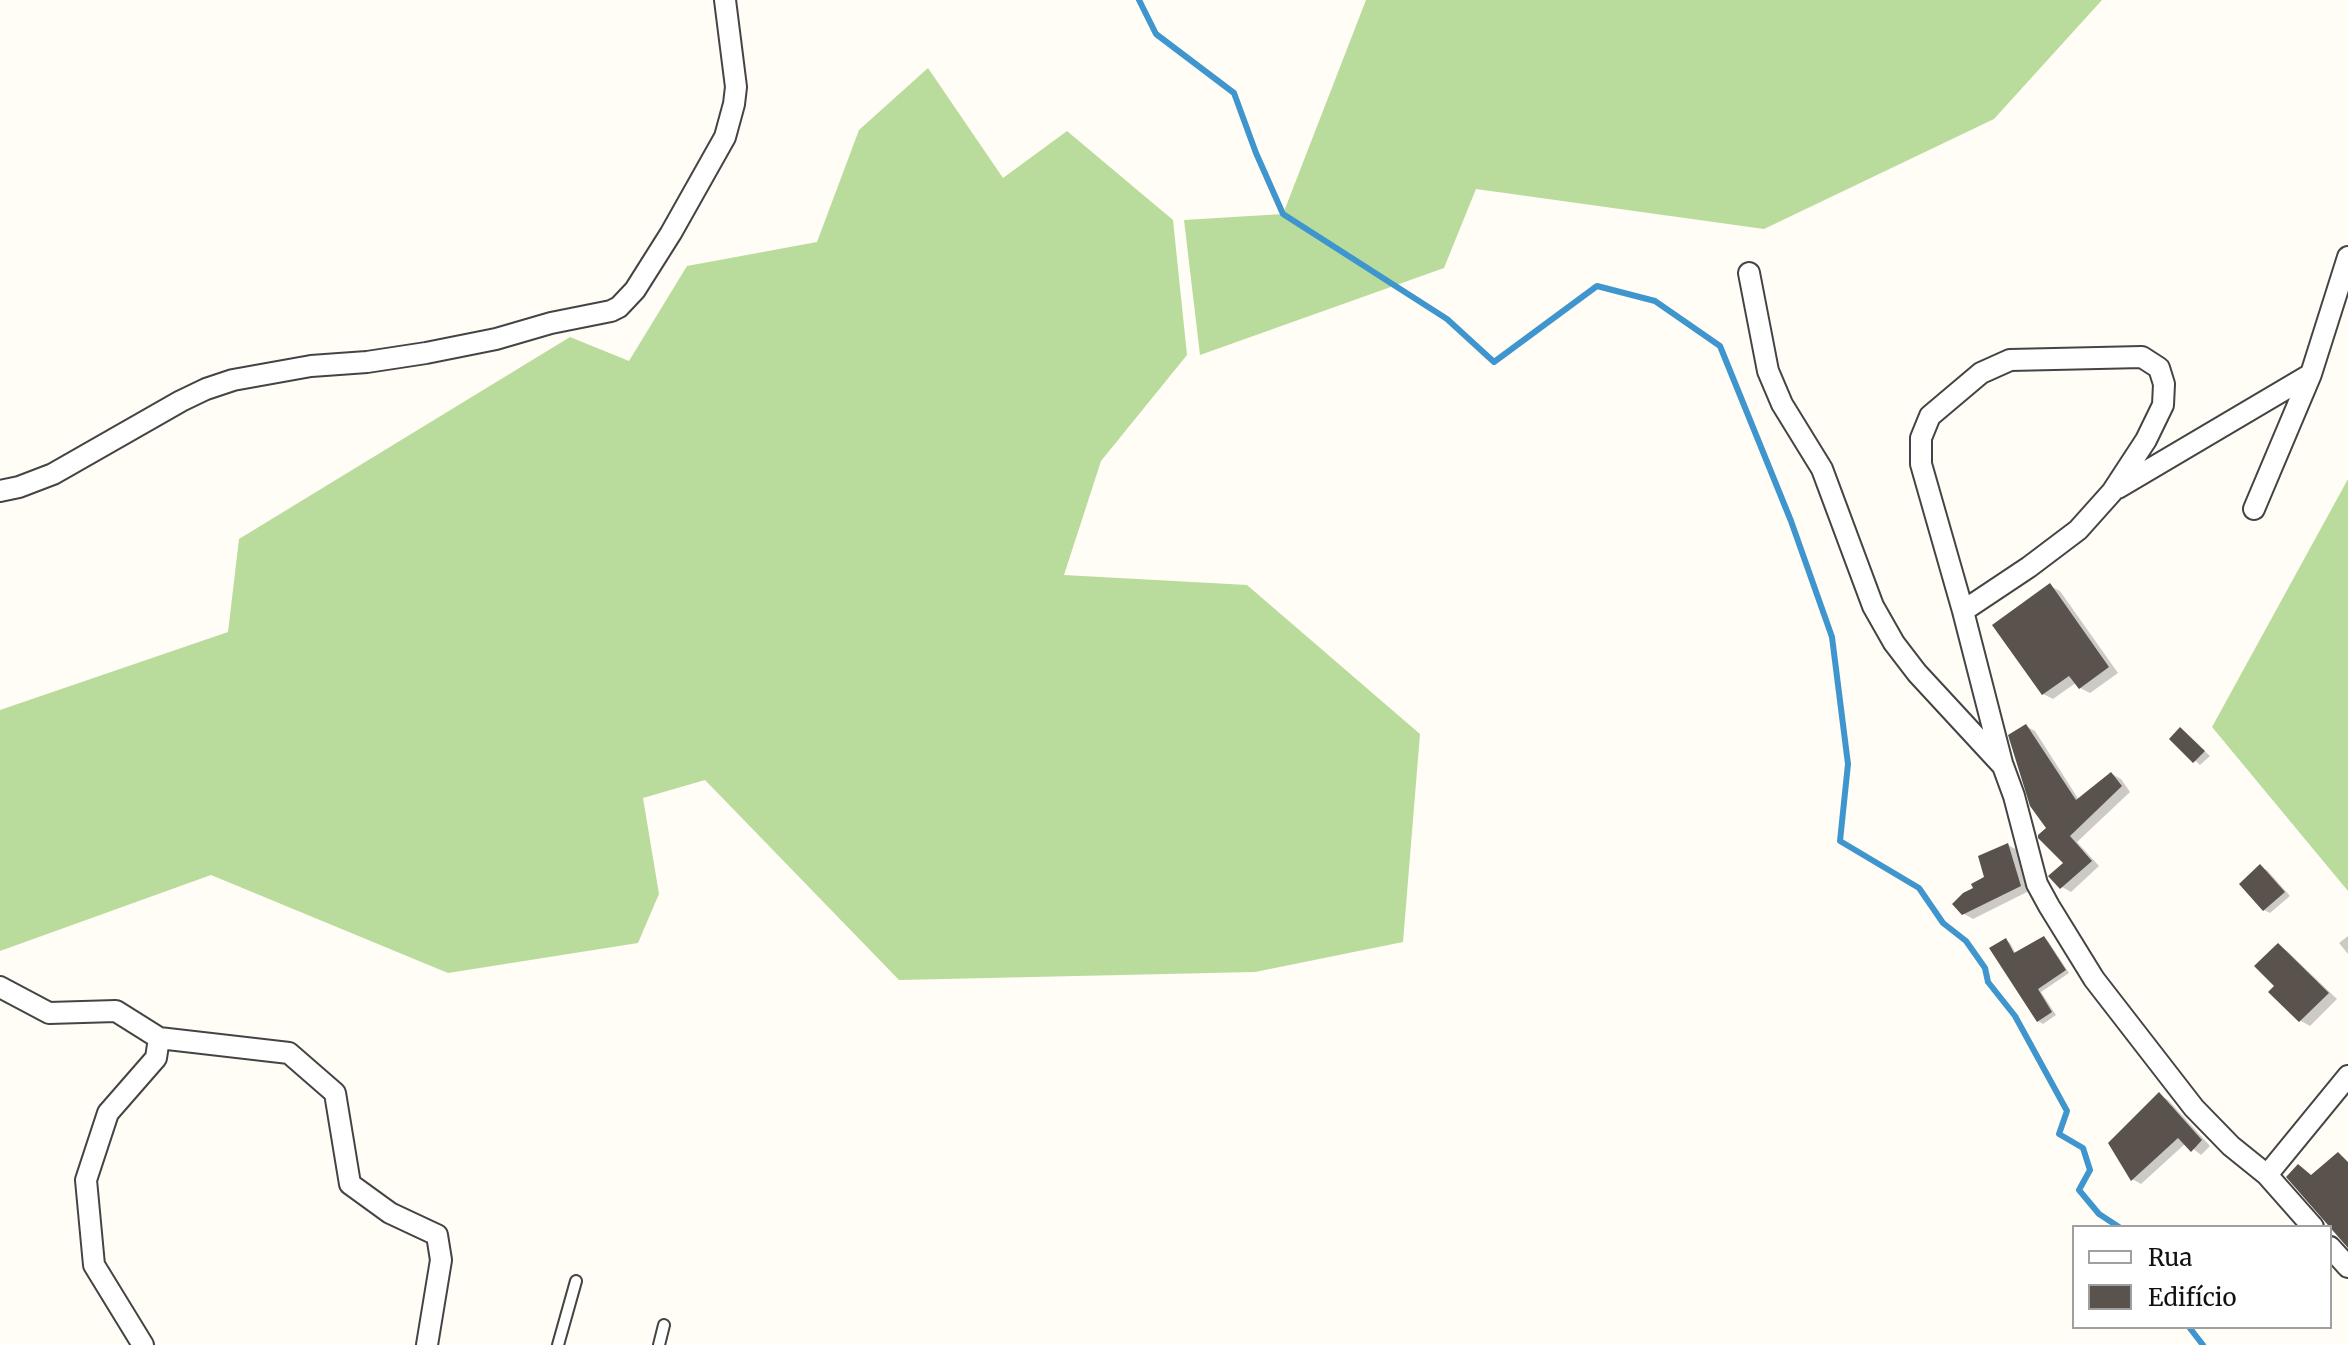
<!DOCTYPE html>
<meta charset="utf-8">
<style>
body{margin:0}
#map{position:relative;width:2348px;height:1345px;overflow:hidden;background:#fffdf5;font-family:Merriweather,serif}
canvas{display:block}
.legend{position:absolute;left:2072px;top:1225px;width:260px;height:104px;box-sizing:border-box;background:#fff;border:2px solid #a0a0a0;margin:0;padding:10px 14px;list-style:none;font-size:24px;color:#111}
.legend li{display:flex;align-items:center;gap:16px;height:40px}
.legend b{width:40px;border:2px solid #a0a0a0}
</style>
<div id="map">
<canvas width="2348" height="1345"></canvas>
<ul class="legend">
<li><b style="height:10px;background:#fff"></b>Rua</li>
<li><b style="height:22px;background:#5a524d"></b>Edifício</li>
</ul>
</div>
<script>
const g = document.querySelector('canvas').getContext('2d');
g.lineJoin = 'round';
function fill(path, color) { g.fillStyle = color; g.fill(path, 'evenodd'); }
const toPath = rows => new Path2D(rows.map(r => 'M' + r).join(''));
function stroke(path, color, width, dash) { g.strokeStyle = color; g.lineWidth = width; g.lineCap = dash ? 'butt' : 'round'; g.setLineDash(dash || []); g.stroke(path); }
const forest = toPath([
 [1366,0,2102,0,1994,119,1764,229,1476,189,1444,268,1200,355,1184,220,1283,214],
 [928,68,1003,178,1067,131,1173,220,1187,355,1101,461,1064,575,1247,585,1420,734,1403,942,1255,972,899,980,705,780,643,798,659,894,638,943,448,973,211,875,0,951,0,710,228,632,239,539,570,337,629,361,687,266,817,242,859,130],
 [2348,479,2348,891,2212,727]
]);
const shadow = toPath([
 [2050,586,2060,591,2118,673,2090,693,2080,688,2077,682,2053,699,2043,694],
 [2026,726,2035,731,2079,800,2112,774,2121,779,2130,792,2077,842,2099,866,2071,892,2062,887,2066,863,2048,828],
 [2181,730,2210,756,2200,765,2172,739],
 [2008,845,2017,850,2029,891,1973,919,1964,914],
 [2261,867,2267,870,2290,896,2270,913,2264,910],
 [2348,936,2348,954,2339,943],
 [2044,938,2048,941,2069,973,2041,992,2056,1015,2043,1024,2038,1021,2006,940,2010,943,2016,954],
 [2278,945,2287,951,2337,999,2310,1026,2301,1021,2271,992,2277,986],
 [2160,1095,2168,1100,2210,1146,2201,1155,2186,1143,2141,1184,2132,1179]
]);
const stream = toPath([
 [1139,0,1156,34,1234,93,1256,153,1283,214,1447,319,1494,362,1597,286,1655,301,1720,346,1791,521,1832,637,1848,764,1840,841,1919,888,1943,923,1966,941,1985,968,1988,982,2015,1016,2067,1111,2059,1134,2083,1148,2090,1170,2079,1190,2099,1214,2119,1227],
 [2189,1327,2203,1345]
]);
const building = toPath([
 [2050,583,2109,667,2079,689,2069,676,2042,695,1992,625],
 [2026,724,2076,800,2111,772,2122,786,2070,836,2092,861,2060,889,2048,876,2063,863,2038,838,2038,835,2046,828,2030,806,2008,735],
 [2180,727,2205,751,2193,763,2169,739],
 [2008,843,2021,886,1962,915,1952,904,1963,893,1973,888,1971,884,1984,877,1978,856],
 [2260,864,2285,892,2263,911,2239,884],
 [2044,936,2066,970,2038,989,2052,1012,2037,1022,1989,948,2006,938,2014,953],
 [2278,943,2329,993,2299,1022,2268,992,2274,986,2254,966],
 [2159,1092,2202,1140,2191,1152,2178,1138,2131,1181,2108,1143],
 [2338,1152,2348,1162,2348,1248,2286,1177,2298,1164,2311,1175]
]);
const service = toPath([
 [558,1345,576,1281],
 [659,1345,664,1325]
]);
const minor = toPath([
 [1749,273,1768,371,1782,404,1822,469,1873,606,1894,643,1917,673,2003,766,2014,796,2037,884,2049,906,2094,979,2194,1108,2231,1146,2267,1175,2313,1227],
 [2118,488,2311,374],
 [0,491,19,487,53,474,181,401,206,389,233,380,311,366,367,362,426,353,496,339,551,323,611,311,619,307,635,290,671,233,725,137,734,104,736,87,725,0],
 [2254,509,2311,374,2348,257],
 [1963,611,2029,567,2078,530,2112,492,2146,440,2163,405,2164,384,2159,368,2142,357,2010,360,1981,373,1930,416,1921,438,1921,464,1963,611,2002,763],
 [0,987,49,1013,116,1011,159,1038,289,1053,335,1093,350,1184,390,1213,437,1235,441,1260,427,1345],
 [2267,1175,2348,1076],
 [2330,1247,2348,1267],
 [143,1345,94,1265,86,1180,108,1113,156,1058,159,1038]
]);
fill(forest, '#b9dc9c');
fill(shadow, '#0003');
stroke(stream, '#3f96cf', 6);
fill(building, '#5a524d');
stroke(service, '#444', 14);
stroke(minor, '#444', 24);
stroke(service, '#fff', 10);
stroke(minor, '#fff', 20);
</script>
